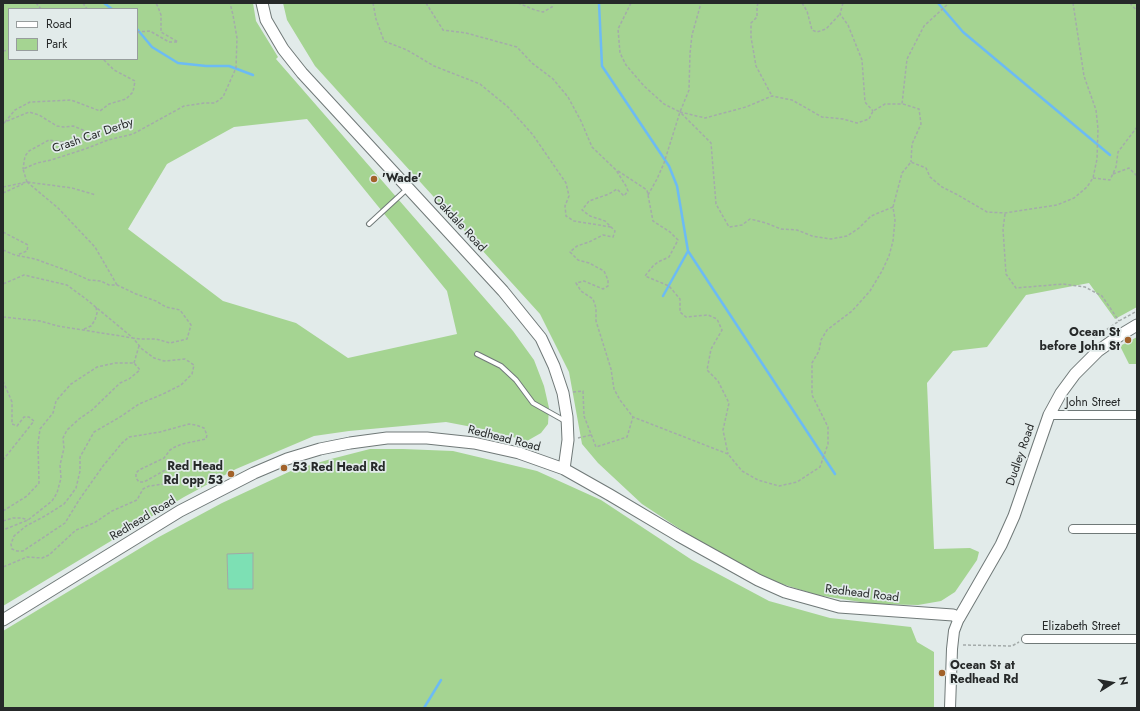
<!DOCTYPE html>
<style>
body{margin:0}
#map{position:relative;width:1140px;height:711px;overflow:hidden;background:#e2ebea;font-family:Jost,sans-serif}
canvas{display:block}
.frame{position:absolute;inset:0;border:4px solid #262929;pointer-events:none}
.legend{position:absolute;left:8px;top:8px;width:130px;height:52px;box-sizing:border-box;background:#e2ebea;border:1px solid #979d9d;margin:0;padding:5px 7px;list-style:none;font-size:12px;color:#262929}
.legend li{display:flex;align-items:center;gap:8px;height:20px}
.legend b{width:20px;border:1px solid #979d9d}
.north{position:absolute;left:1092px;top:663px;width:40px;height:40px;-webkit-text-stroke:3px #e2ebea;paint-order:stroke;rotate:79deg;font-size:11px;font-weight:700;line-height:16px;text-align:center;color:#262929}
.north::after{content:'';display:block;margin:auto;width:14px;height:18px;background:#262929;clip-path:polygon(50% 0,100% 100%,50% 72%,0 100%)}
</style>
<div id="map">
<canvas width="1140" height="711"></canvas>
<div class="frame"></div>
<ul class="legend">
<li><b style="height:5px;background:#fff"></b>Road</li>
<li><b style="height:11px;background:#a5d492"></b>Park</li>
</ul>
<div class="north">N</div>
</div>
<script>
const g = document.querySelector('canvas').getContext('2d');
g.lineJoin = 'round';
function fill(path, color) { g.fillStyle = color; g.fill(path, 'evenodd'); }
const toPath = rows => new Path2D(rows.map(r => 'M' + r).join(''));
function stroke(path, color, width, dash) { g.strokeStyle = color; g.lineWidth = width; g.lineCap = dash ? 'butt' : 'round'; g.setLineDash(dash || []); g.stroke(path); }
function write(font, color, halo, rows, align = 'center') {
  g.font = font + ' Jost,sans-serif'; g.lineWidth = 3.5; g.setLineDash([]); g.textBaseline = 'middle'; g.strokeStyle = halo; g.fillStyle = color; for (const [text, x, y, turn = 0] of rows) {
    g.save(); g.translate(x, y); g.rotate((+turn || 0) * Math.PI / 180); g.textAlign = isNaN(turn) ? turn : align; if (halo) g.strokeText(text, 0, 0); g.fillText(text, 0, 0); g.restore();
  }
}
const green = toPath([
 [3,3,253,3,256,21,278,57,276,59,513,331,534,360,544,386,549,408,548,424,541,433,527,441,488,430,446,422,349,431,314,436,236,469,184,497,3,606],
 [9,9,137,9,137,59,9,59],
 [307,119,447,291,457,334,348,358,296,323,223,301,128,229,167,164,234,127],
 [283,3,1137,3,1137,307,1115,319,1089,283,1026,295,987,347,953,351,927,383,934,549,970,548,979,552,977,560,955,592,941,601,918,605,873,604,817,595,760,577,692,537,642,504,598,463,582,444,569,372,540,314,315,66,287,20],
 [1137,337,1137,364,1129,364,1120,346],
 [370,449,403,449,453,451,537,471,601,500,692,560,769,601,830,618,911,627,917,642,934,652,934,708,3,708,3,631,157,538,222,503,293,470,331,459]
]);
const stream = toPath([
 [104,3,112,9],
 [599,3,602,66,669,166,677,186,688,251,835,474],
 [938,3,963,32,1110,155],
 [137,29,152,47,178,63,206,66,229,66,253,75],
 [663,296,688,251],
 [424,708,441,680]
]);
const building = toPath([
 [253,553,253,589,228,589,227,554,253,553]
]);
const path = toPath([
 [36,3,41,9],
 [83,3,87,9],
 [373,3,376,19,384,41,407,50,434,66,480,84,508,107,533,135,566,183,569,196,565,206,566,216,574,221,611,227],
 [426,3,443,30,466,33,517,47,532,63,553,79,568,97,581,121,592,147,616,170,626,186,628,191,624,196,617,189,609,194,589,201,582,210,590,216,605,221,615,231,613,237,603,235,589,242,577,246,570,252,578,260,589,263,604,271,608,280,608,286,603,289,584,281,576,283,581,291,593,299,596,308,596,321,611,369,614,389,620,400,633,417,728,454,742,471,758,480,779,486,797,482,820,467,828,444,828,427,812,395,812,363,819,351,821,340,827,330,852,311,870,291,882,271,889,256,893,241,895,220,893,207,902,173,911,162,926,168,930,177,942,187,958,195,987,212,1005,213,1057,205,1074,198,1087,187,1093,178,1097,159,1098,129,1096,110,1084,76,1073,3],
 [518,3,535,10,543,12,552,7,553,3],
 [631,3,618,29,620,53,626,65,644,86,664,104,680,112,689,90,690,53,692,35,701,3],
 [758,3,757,7,757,17,751,23,751,37,756,66,772,96],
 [802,3,807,11,812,30,817,32,826,29,840,14],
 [843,3,840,14,848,25,862,60,865,102,873,111],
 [1130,3,1137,11],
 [137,32,150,31,169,42,178,42,161,32,161,15,158,7,156,3],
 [3,51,9,50],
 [903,104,919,109,921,124,912,144,911,162],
 [5,122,15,110,30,102,71,100,100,111,109,104,126,99,133,92,135,81,114,70,103,59],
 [3,124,5,122,29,112,39,115,57,126,64,127,73,126,83,130,82,138,69,143,49,140,29,151,25,156,23,169],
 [618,171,647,190,653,221,670,232,678,240,669,257,658,262,653,266,645,276,669,286,680,299,680,312,686,317,708,315,717,319,722,330,711,349,707,370,718,381,729,403,723,430,728,454],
 [1113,174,1129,168,1137,176],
 [1093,178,1110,180,1116,167,1118,152,1137,127],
 [27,182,23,169,37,163,51,160,85,149,108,140,133,134,184,106,204,103,215,103,223,97,236,68,237,38,233,15,230,3],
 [27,182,58,208,95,247,117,285],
 [3,187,27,182,72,188,96,195],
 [3,193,23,184],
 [648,195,657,179,664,163,680,112],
 [893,207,871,216,859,228,847,236,831,239,812,236,797,230,781,229,766,223,750,219,742,225,729,227,716,204,711,143,680,112,705,118,746,107,772,96,792,100,822,117,843,119,857,123,869,119,873,111,885,104,902,104,907,59,924,26,949,3],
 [1005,214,1003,229,1006,274,1016,288,1063,284,1085,287,1102,296,1119,321],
 [3,232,28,245,27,251,17,255],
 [3,250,15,255,35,259,71,272,89,280,101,281,109,285,117,285,136,294,156,301,166,307,180,310,191,325,187,339,170,343,156,339,140,339,133,338,86,299,67,285,24,275,3,284],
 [3,317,40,321,58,326,133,338,142,349,154,358,164,361,185,359,194,365,192,374,181,385,163,394,139,404,120,417,94,432,80,457,80,471,76,488,71,495,64,504,45,516,26,526,14,536,11,544,12,549,17,551,23,551,65,523,79,500,103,466,122,443,129,437,160,432,189,424,196,425,204,428,207,435,206,439,182,444,175,447,170,450,164,458,139,470,136,473,136,478,139,482,144,482,167,469,174,470,177,474,175,479,171,483,149,486,143,489,137,500,112,511,94,523,76,530,49,555,42,558,27,557,3,567],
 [84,329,91,326,95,320,97,313,96,307],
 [1094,342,1093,339,1119,321,1137,311],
 [134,363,139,346],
 [3,381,12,402,12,424,17,426,24,417,29,417,34,421,3,460],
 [573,392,583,391,584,416,596,447,627,437,633,417],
 [578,438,591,435],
 [3,511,27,496,39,483,38,444,40,429,53,413,56,401,71,384,97,367,115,363,134,363,140,370,129,379,120,383,92,410,79,419,67,430,63,438,64,448,60,465,61,478,57,493,52,501,28,520,3,530],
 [3,521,13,518,22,518,28,520],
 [963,645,1012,646,1019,642]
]);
const service = toPath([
 [369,224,407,189],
 [477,354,501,366,516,380,533,403,565,421]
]);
const minor = toPath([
 [1049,415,1137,415],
 [1073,529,1137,529],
 [1026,639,1137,639]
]);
const tertiary = toPath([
 [950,708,952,649,954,631,959,618]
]);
const secondary = toPath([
 [262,3,266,20,283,49,302,73,503,291,541,338,554,366,563,393,567,417,568,440,564,469],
 [3,620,180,511,254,473,287,459,320,449,350,443,387,438,427,438,474,443,519,453,564,469,610,495,679,536,758,580,785,592,839,607,953,615,959,618,1001,545,1014,516,1049,415,1061,393,1075,374,1098,351,1122,334,1137,325]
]);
const markers = [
 [374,179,4,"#a2622a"],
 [1128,340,4,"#a2622a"],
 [284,468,4,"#a2622a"],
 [231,474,4,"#a2622a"],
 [942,673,4,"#a2622a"]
];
const streetNames = [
 ["Crash Car Derby",93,136,-19],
 ["Oakdale Road",459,224,47],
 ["John Street",1093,403],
 ["Redhead Road",504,439,14],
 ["Dudley Road",1021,455,-71],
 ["Redhead Road",143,519,-31],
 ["Redhead Road",862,594,7],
 ["Elizabeth Street",1081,627]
];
const poiNames = [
 ["'Wade'",382,179],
 ["Ocean St",1120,333,"right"],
 ["before John St",1120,347,"right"],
 ["Red Head",223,467,"right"],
 ["Rd opp 53",223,481,"right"],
 ["53 Red Head Rd",292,468],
 ["Ocean St at",950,666],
 ["Redhead Rd",950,680]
];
fill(green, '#a5d492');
stroke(stream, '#6cbbf4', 2.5);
fill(building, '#7de0b4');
stroke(building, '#a1a9a5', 1);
stroke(service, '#707978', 6);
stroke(minor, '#707978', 10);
stroke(tertiary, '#707978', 12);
stroke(secondary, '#707978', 13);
stroke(path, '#a4abaa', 1.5, [3, 2]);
stroke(service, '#fff', 4);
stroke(minor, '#fff', 8);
stroke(tertiary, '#fff', 10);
stroke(secondary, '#fff', 11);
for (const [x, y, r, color] of markers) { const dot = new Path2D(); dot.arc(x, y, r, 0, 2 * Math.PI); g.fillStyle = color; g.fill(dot); stroke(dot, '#e2ebea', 1.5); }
write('12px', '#262929', '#e2ebea', streetNames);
write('bold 12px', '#262929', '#e2ebea', poiNames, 'left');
</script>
